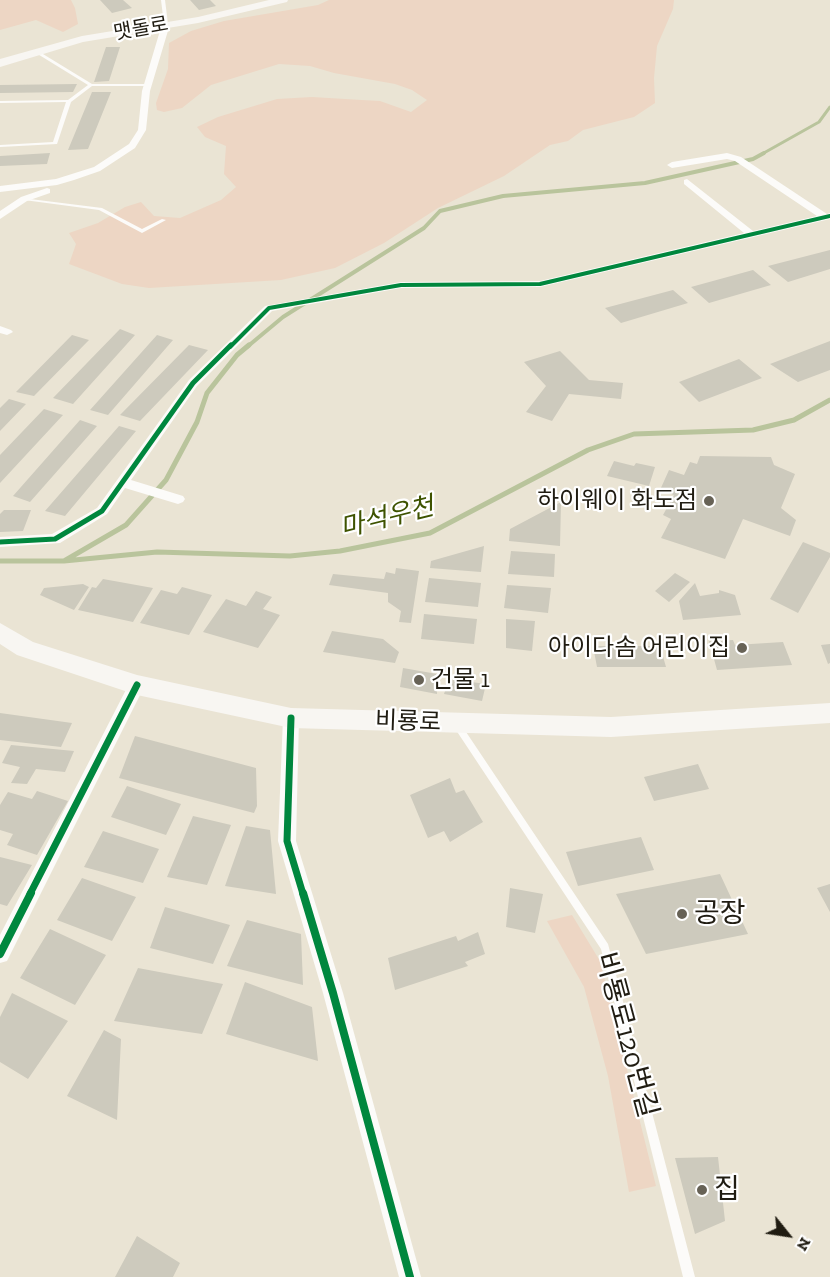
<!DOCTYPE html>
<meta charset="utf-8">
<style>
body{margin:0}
#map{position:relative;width:830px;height:1277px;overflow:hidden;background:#eae4d4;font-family:"Zilla Slab",serif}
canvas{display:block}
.north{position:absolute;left:758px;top:1205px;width:60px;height:60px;-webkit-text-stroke:4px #fff;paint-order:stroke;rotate:120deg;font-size:16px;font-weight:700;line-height:24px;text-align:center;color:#201c12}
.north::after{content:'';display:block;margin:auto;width:21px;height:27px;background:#201c12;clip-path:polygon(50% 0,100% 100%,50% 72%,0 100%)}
</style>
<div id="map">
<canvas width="830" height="1277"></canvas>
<div class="north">N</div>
</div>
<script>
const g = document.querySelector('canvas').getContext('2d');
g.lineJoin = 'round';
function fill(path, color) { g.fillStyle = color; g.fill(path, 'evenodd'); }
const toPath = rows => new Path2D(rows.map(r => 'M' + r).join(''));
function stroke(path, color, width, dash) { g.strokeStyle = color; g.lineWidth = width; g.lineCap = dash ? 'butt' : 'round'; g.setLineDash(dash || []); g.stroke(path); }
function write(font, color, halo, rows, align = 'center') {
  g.font = font + ' "Zilla Slab","Noto Sans KR",serif'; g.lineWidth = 4.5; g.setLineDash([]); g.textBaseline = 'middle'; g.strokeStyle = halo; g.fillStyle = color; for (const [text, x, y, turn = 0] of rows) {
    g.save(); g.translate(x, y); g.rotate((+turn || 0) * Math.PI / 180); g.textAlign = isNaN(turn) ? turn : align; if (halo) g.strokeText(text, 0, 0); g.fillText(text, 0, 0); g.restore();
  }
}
const green = toPath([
 [0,0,71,0,75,8,78,24,63,32,36,20,0,30],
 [329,0,674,0,673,9,657,46,654,78,655,103,634,117,583,130,568,141,550,145,504,176,438,208,384,243,335,268,281,280,149,288,122,284,69,264,76,244,69,233,98,223,125,207,141,202,154,216,180,218,221,200,236,187,224,174,226,146,205,137,197,127,218,117,277,99,312,97,362,100,380,101,411,112,427,100,412,90,395,84,334,73,310,66,279,64,211,85,182,108,164,112,157,110,156,103,168,69,169,43,191,31,224,21,318,5],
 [572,915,600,961,656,1186,629,1192,608,1076,584,987,547,921]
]);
const streamFar2 = toPath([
 [762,154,819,122,830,107]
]);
const streamFar1 = toPath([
 [247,347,283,317,424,228,440,211,503,196,645,183,753,159,764,153]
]);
const stream = toPath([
 [0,561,64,561,157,552,290,556,340,551,430,533,588,450,634,434,753,430,794,420,830,400],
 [64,561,126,525,166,480,197,422,207,393,237,355,249,345]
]);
const building = toPath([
 [100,0,123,0,132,8,112,13],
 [190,0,210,0,216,6,199,10],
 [106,47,120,47,109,81,94,82],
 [77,84,73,92,0,93,0,85],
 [92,92,111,92,88,149,68,150],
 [50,153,47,164,0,166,0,156],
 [830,250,830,269,788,282,768,266],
 [753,270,771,285,709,303,691,287],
 [673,290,688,303,621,323,605,308],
 [120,329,135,335,73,404,53,398],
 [72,335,89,340,34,396,16,392],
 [157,335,173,340,108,415,90,410],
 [830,341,830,370,798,382,770,364],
 [189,345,208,350,140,421,120,415],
 [560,351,589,380,623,383,621,399,569,394,552,421,526,412,546,386,524,362],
 [739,359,762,378,699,402,679,382],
 [9,399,26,404,0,431,0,408],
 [44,409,63,415,0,483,0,455],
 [80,420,97,426,30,502,13,496],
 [119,426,136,431,65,516,45,511],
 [700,456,771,457,774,465,795,474,781,508,796,520,790,536,743,519,725,559,661,538,671,519,663,515,674,495,660,490,669,470,684,475,690,462,697,464],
 [614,461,634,466,636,463,655,467,649,486,607,476],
 [561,502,560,546,509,541,510,529],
 [4,510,31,510,23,531,0,532,0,514],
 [803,542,830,553,830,557,798,613,770,599],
 [484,546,481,572,430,568,431,561],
 [511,551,555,554,554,577,508,574],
 [396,568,419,571,411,623,399,622,401,611,388,602,388,593,329,585,333,574,384,579,386,572,395,574],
 [675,573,690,582,669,602,655,591],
 [429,578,481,583,478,607,425,602],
 [103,579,153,588,133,622,78,610,92,587,96,588],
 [695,583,700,596,719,593,719,590,735,595,741,615,683,620,679,601],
 [83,584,89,587,74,610,40,595,44,588],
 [507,585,551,588,548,613,504,608],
 [182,587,212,595,189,635,140,623,161,590,177,594],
 [256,591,272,597,263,609,280,615,258,648,203,632,226,599,246,606],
 [424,614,477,619,474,644,421,639],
 [506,619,535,621,532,651,506,648],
 [332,631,383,639,399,652,395,663,323,652],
 [733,640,735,645,783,642,792,665,717,670,709,641],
 [830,644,830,663,828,664,821,645],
 [593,646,660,646,666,667,597,667],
 [403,668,437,674,437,694,400,687],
 [449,679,486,684,482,701,444,694],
 [0,713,72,723,61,747,0,740],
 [135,736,256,768,257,806,254,813,119,778],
 [11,745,74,751,65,772,36,769,27,784,11,783,20,767,2,763],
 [698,764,709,789,654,801,644,777],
 [450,778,456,793,464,790,483,822,450,842,444,831,428,838,410,795],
 [127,786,181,804,166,835,111,817],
 [37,791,68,801,37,855,7,845,13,834,0,830,0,805,8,792,32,799],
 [193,816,231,825,207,885,167,877],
 [246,826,270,830,276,894,225,886],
 [103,831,159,849,143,883,84,867],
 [641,837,654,870,578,886,566,852],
 [0,857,32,865,7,906,0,904],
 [720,874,748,934,646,954,616,894],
 [82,878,136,897,112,941,57,920],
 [830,884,830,912,817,888],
 [510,888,543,894,535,933,506,927],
 [165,907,230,925,213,964,150,948],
 [247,920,301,934,303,985,227,966],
 [50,929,106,955,75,1005,20,978],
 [478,932,485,954,465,962,468,966,395,990,388,958,456,936,458,941],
 [138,968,223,984,202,1034,114,1021],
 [245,982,312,1007,318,1061,226,1034],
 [12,993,68,1021,28,1079,0,1062,0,1017],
 [104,1030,121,1039,117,1120,67,1096],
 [718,1157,725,1221,695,1234,675,1158],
 [137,1236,180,1263,173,1277,115,1277]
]);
const lane = toPath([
 [161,0,165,0,168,24,166,25,164,24,161,0],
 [36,51,38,51,92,84,147,84,149,85,147,86,92,86,71,102,57,144,0,147,0,145,53,142,66,102,0,103,0,101,68,100,88,85,36,53,36,51],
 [22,198,102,208,142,229,162,219,166,220,142,233,99,210,24,200,22,200,22,198],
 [457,722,460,723,608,944,695,1277,683,1277,601,949,454,727,453,725,454,723,457,722]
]);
const street = toPath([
 [166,22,170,24,150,91,146,130,135,148,100,171,74,180,57,185,0,192,0,186,56,179,94,167,129,144,138,130,142,91,162,24,166,22],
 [727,153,741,157,827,214,830,213,830,219,540,287,401,288,272,311,197,386,131,480,183,496,185,499,183,502,178,504,125,488,107,514,60,543,0,547,0,537,52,534,97,508,189,380,265,306,401,282,540,281,744,233,684,184,684,180,687,179,753,231,817,216,735,161,727,159,672,168,667,165,672,162,727,153],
 [47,188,50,189,50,193,27,201,0,219,0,211,21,197,47,188],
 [0,326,11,330,13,332,7,335,0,333,0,326],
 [137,679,143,680,145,685,7,961,0,963,0,935,131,680,137,679],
 [291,711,297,713,299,718,296,841,343,993,421,1277,399,1277,323,993,278,841,283,718,285,713,291,711]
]);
const secondary = toPath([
 [269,0,288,0,287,2,198,23,83,42,0,67,0,59,82,36,198,17,269,0],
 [0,623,33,642,137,675,291,708,611,717,830,703,830,723,611,737,291,728,137,695,17,655,0,644,0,623]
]);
const cyclewayFar3 = toPath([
 [230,347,269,308,401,285,540,284,830,216]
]);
const cyclewayFar2 = toPath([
 [0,542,55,539,102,511,193,383,231,345]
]);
const cyclewayFar1 = toPath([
 [291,718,287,841,303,894],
 [30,894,137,685]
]);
const cycleway = toPath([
 [303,893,333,993,410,1277],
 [0,954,31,893]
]);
const markers = [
 [709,501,6,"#676256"],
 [742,648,6,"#676256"],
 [419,680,6,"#676256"],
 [682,914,6,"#676256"],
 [702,1190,6,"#676256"]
];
const farStreetnames = [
 ["맷돌로",141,29,-10]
];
const poiNames = [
 ["하이웨이 화도점",697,501],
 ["아이다솜 어린이집",730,648],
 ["건물 1",431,680,"left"]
];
const streetNames = [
 ["비룡로",408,722,2]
];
const waterNames = [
 ["마석우천",387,518,-14]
];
const nearPoinames = [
 ["공장",694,914],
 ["집",714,1190]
];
const nearStreetnames = [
 ["비룡로120번길",626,1035,75]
];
fill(green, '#edd6c4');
stroke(streamFar2, '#b9c49c', 3);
stroke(streamFar1, '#b9c49c', 4);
stroke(stream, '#b9c49c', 5);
fill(building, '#cdcabd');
fill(lane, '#fcfbf9');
fill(street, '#fcfbf9');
fill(secondary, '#f8f6f2');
stroke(cyclewayFar3, '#00873e', 4);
stroke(cyclewayFar2, '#00873e', 5);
stroke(cyclewayFar1, '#00873e', 7);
stroke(cycleway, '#00873e', 8);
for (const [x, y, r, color] of markers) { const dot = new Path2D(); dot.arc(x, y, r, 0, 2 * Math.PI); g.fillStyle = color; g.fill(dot); stroke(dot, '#fff', 2); }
write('20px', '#201c12', '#fff', farStreetnames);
write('24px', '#201c12', '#fff', poiNames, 'right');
write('24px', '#201c12', '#fff', streetNames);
write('italic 26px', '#3e5300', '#fff', waterNames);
write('28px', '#201c12', '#fff', nearPoinames, 'left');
write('28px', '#201c12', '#fff', nearStreetnames);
</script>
